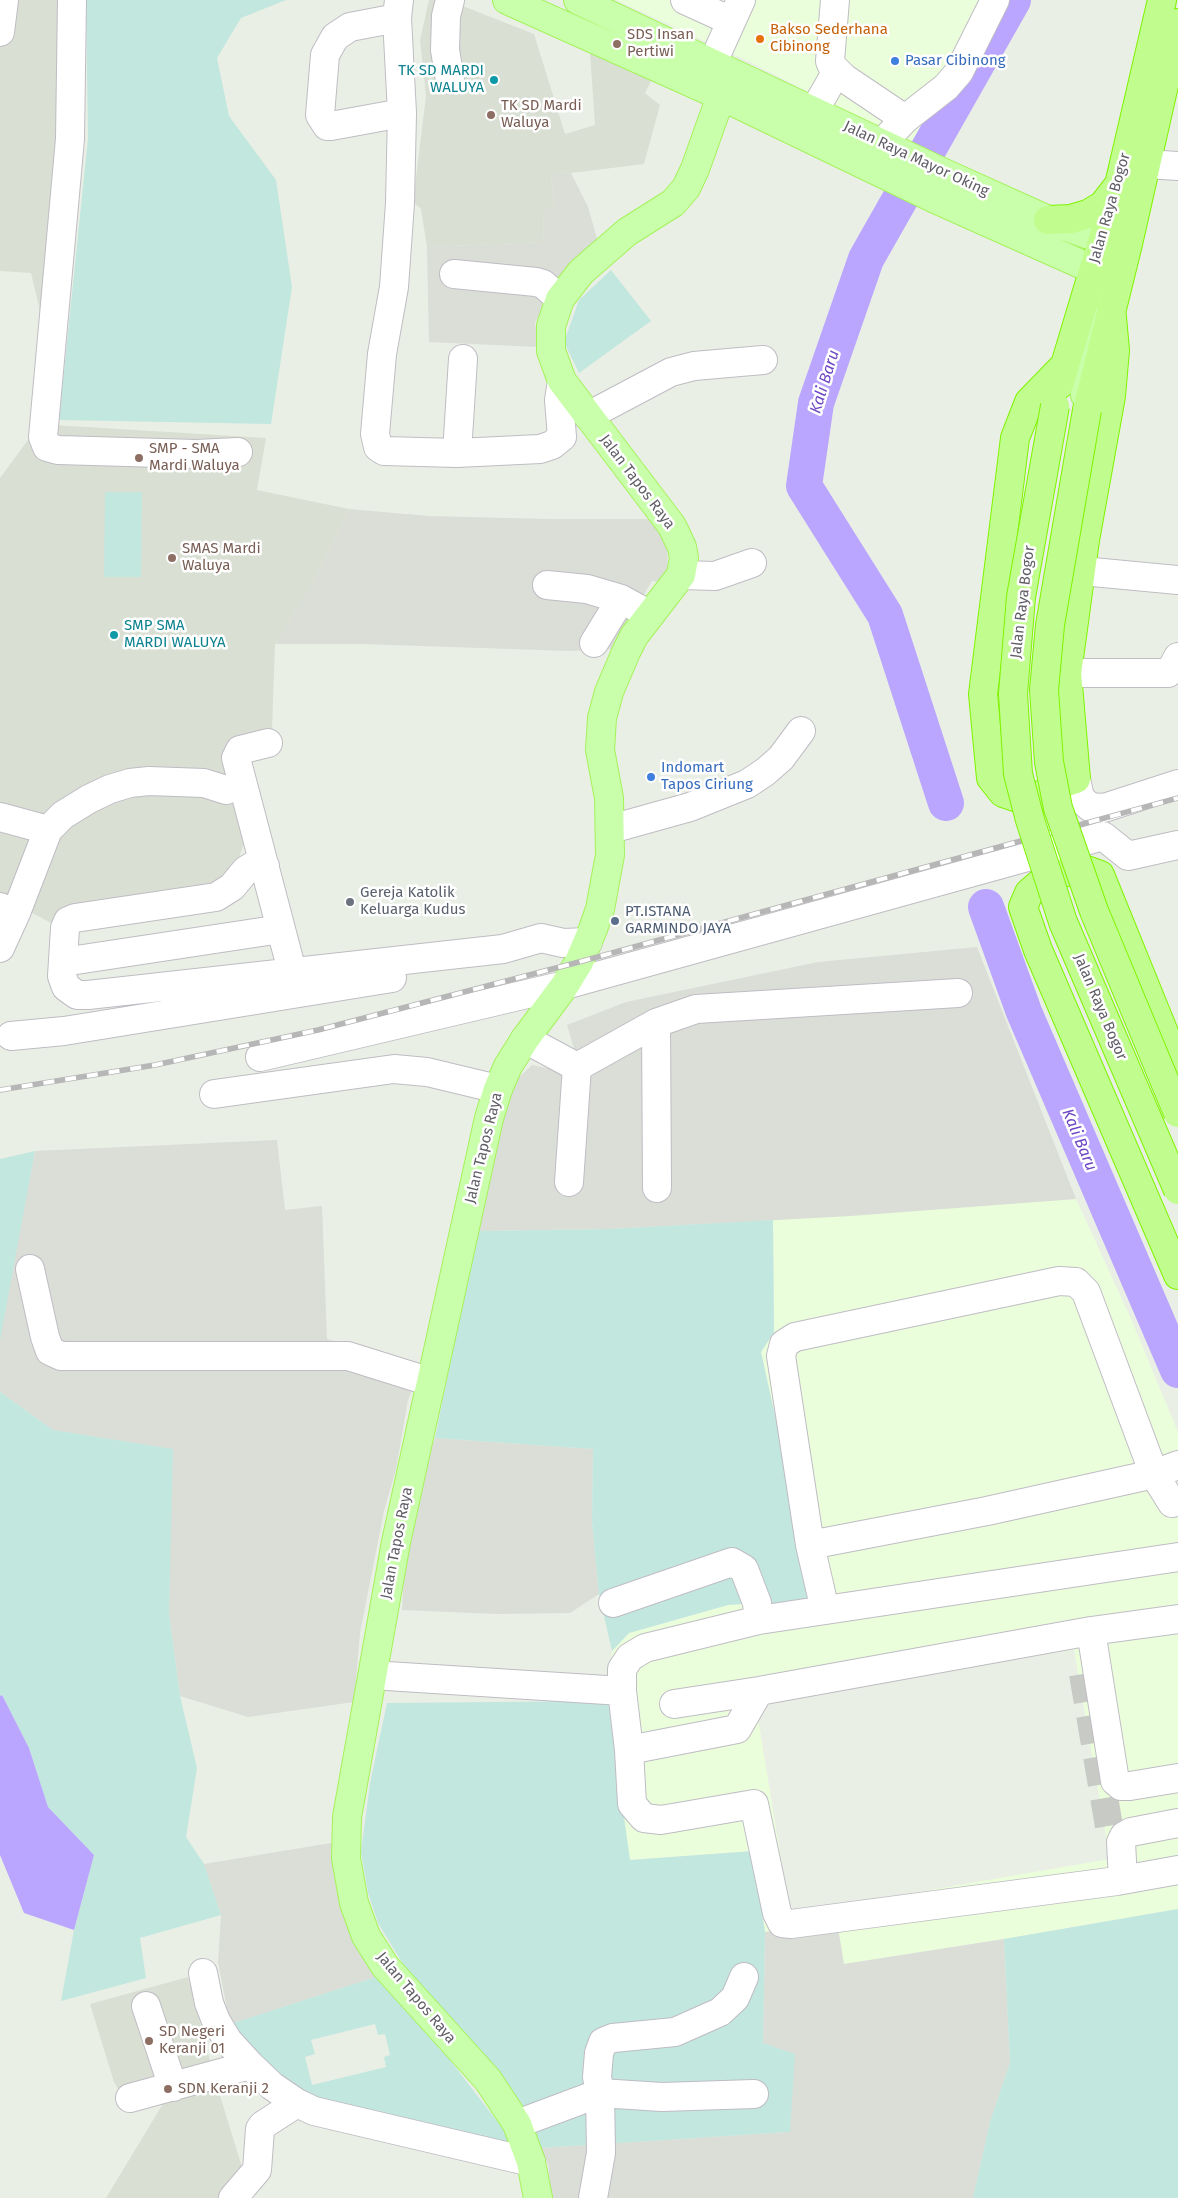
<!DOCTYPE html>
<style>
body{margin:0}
canvas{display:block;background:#e9efe5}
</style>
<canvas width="1178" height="2198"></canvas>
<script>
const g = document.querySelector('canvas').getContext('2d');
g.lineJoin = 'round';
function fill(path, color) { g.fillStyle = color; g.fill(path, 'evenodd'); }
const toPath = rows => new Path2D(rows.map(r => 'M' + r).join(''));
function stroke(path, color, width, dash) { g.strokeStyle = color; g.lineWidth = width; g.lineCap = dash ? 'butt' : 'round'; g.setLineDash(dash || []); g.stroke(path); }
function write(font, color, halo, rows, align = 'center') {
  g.font = font + ' "Fira Sans",sans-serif'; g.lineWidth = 5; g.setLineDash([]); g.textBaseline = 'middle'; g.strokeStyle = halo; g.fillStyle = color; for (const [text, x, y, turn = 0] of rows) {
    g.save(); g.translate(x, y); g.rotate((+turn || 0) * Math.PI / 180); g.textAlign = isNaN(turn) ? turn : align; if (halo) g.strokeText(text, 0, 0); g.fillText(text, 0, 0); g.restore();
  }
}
const commercial = toPath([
 [616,0,1006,0,923,151,748,61],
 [1076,1199,1132,1321,1178,1432,1178,1454,1170,1468,1178,1496,1178,1909,1004,1939,844,1964,837,1922,765,1932,753,1851,629,1860,608,1701,612,1651,629,1633,728,1605,757,1603,789,1479,761,1352,774,1332,773,1220],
 [1074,1650,1110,1859,790,1914,755,1700]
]);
const industrial = toPath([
 [560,172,571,173,588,207,598,242,545,303,535,323,539,347,429,342,427,247,543,242,544,211,554,205,551,177],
 [349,509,429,516,547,519,654,519,667,543,668,573,660,582,652,581,611,649,570,651,361,644,275,644,312,583],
 [977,947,1076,1199,851,1216,610,1229,477,1231,512,1084,532,1065,560,1071,575,1052,567,1025,626,1002,818,962],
 [277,1140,285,1210,322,1206,327,1339,422,1366,408,1400,396,1469,384,1511,360,1633,354,1702,248,1717,180,1696,169,1613,172,1449,53,1430,0,1392,0,1334,35,1151],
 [435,1438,593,1449,592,1522,599,1594,570,1613,497,1614,402,1610,404,1575,417,1495],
 [337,1842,363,1949,376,1977,230,2024,218,1962,221,1915,204,1864],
 [837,1922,844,1964,1004,1939,1010,2063,990,2122,973,2198,551,2198,548,2164,539,2148,790,2132,763,2043,765,1932]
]);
const education = toPath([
 [0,0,79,0,54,425,266,438,257,490,349,509,312,583,275,644,272,730,226,746,248,833,228,887,55,925,0,896,0,478,33,433,41,315,31,273,0,271],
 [429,0,450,1,534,34,565,134,595,125,590,53,652,79,645,93,660,105,644,164,571,173,560,172,551,177,554,205,544,211,543,242,427,247,421,209,413,202,426,96,420,40],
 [188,1977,214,2076,245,2177,227,2198,106,2198,167,2097,127,2103,114,2082,90,2004]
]);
const green = toPath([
 [86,0,286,0,241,18,217,58,229,116,276,180,292,287,271,424,59,420,88,138],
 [611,270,651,321,579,373,564,342,579,300],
 [105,492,142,492,141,577,104,577],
 [35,1151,0,1340,0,1159],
 [773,1220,774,1332,761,1352,816,1602,766,1614,757,1603,728,1605,629,1633,612,1651,599,1594,592,1522,593,1449,435,1438,477,1231,610,1229],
 [0,1392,53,1430,173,1449,169,1613,180,1696,197,1768,186,1837,204,1864,221,1915,140,1938,146,1978,61,2001,74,1930,94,1855,48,1807,29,1748,2,1695,0,1696],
 [608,1701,630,1860,753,1851,765,1932,763,2043,795,2054,790,2132,539,2148,525,2110,501,2074,406,1969,378,1923,368,1893,361,1852,370,1783,387,1703],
 [1178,1909,1178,2198,973,2198,990,2122,1010,2063,1004,1939],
 [376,1977,449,2059,514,2143,318,2104,279,2081,230,2024],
 [375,2024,378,2035,385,2034,390,2055,384,2057,386,2067,312,2085,305,2057,315,2054,311,2040]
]);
const water = toPath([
 [2,1695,29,1748,48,1807,94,1855,74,1930,24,1913,0,1855,0,1696]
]);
const river = toPath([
 [946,803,885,615,804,486,816,403,866,259,1013,0],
 [986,907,1024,1012,1178,1370]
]);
const minorTunnel = toPath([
 [1083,1674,1110,1832]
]);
const minor = toPath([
 [72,0,70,139,43,437,47,447,58,450,196,454,238,452],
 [399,0,397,18,402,113,400,203,394,287,382,354,375,434,378,447,384,451,457,453,540,449,552,445,562,437,559,400,562,381],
 [450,0,446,16,445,50,450,80],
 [685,0,731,21],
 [835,0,830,61,832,66,844,78,905,119],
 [397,18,350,27,335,37,325,55,320,115,327,126,331,126,402,113],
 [0,32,4,0],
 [713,62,741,0],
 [814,111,837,71],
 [882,143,905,119,946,87,959,72,995,0],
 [1146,164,1178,166],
 [454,274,536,282,543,284,560,299],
 [588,416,671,372,694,366,763,360],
 [457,453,463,359],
 [1082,571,1178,580],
 [681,575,715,576,752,563],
 [547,585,587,589,621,599,650,615],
 [594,643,621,599],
 [1067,673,1168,673,1171,670,1178,657],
 [268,743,240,750,236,758,292,971],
 [1076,779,1080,798,1090,807,1104,808,1178,784],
 [0,817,48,830],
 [611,829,690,807,747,784,765,772,781,758,801,731],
 [265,866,256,864,246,870,232,887,216,897,75,918,68,921,65,928,62,976,66,987,77,995,88,995,503,949,541,938,563,943,588,942],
 [0,907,16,913,0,948],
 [16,913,48,830,63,815,89,799,110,789,130,783,149,781,204,783,226,790],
 [63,962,281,929],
 [656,1023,657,1188],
 [11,1036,64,1031,392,978],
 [525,1039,577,1067],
 [260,1057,565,985,1103,836,1128,856,1178,845],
 [577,1067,656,1023,696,1009,958,993],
 [214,1094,394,1069,427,1072,498,1089],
 [569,1182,577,1067],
 [30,1269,45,1337,50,1351,61,1356,348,1356,431,1382],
 [810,1545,987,1511,1154,1474,1178,1465],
 [1178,1557,759,1620,645,1648,630,1657,622,1669,622,1691,629,1750,632,1804,644,1818,661,1820,754,1804,777,1913,782,1923,791,1924,1117,1881,1178,1870],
 [613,1603,732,1562,744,1569,757,1603,759,1620],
 [825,1610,810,1545,781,1356,784,1344,795,1337,1059,1281,1076,1282,1086,1292,1154,1474,1172,1503],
 [1091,1631,1115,1781,1121,1786,1130,1786,1178,1778],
 [387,1676,622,1691],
 [674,1704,759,1691,1091,1631,1178,1619],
 [629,1750,737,1729,759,1691],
 [1123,1880,1121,1842,1124,1836,1131,1832,1178,1823],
 [203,1973,209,2003,216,2021,228,2041,250,2065,272,2086,297,2103,314,2111,531,2162],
 [146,2006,173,2087],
 [130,2098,250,2065],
 [517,2124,600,2093,597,2077,599,2053,603,2042,613,2038,675,2032,720,2012,735,1998,744,1977],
 [233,2198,257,2170,260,2129,263,2125,297,2103],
 [593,2198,601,2153,600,2093,662,2097,754,2094]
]);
const major = toPath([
 [507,0,721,96,933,198,1092,269],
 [578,0,944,173,1048,220,1103,240,1107,251,1107,260,1087,342,1084,390,1085,395],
 [538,2198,531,2162,517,2124,488,2080,385,1966,366,1936,354,1903,346,1858,347,1817,396,1542,489,1118,498,1089,508,1066,525,1039,565,985,579,962,593,929,600,909,610,855,609,798,600,750,602,718,609,692,626,652,634,636,681,575,684,558,682,547,672,526,562,381,551,351,551,326,560,299,581,272,627,232,673,203,686,188,695,169,721,96]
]);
const highway = toPath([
 [1048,220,1071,219,1088,214,1103,205,1117,187],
 [1063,367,1029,402,1015,438,983,694,991,778,1003,793,1018,798,1042,795,1061,784,1076,779,1067,673,1085,540,1111,396,1115,350,1111,307],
 [1059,385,1119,185,1162,0],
 [1087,410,1128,244,1178,23],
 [1178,1067,1100,875,1086,870,1066,872,1043,881,1029,893,1023,907,1038,950,1178,1275]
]);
const rail = toPath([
 [0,1090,155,1065,318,1030,579,962,1178,798]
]);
const highwayBridge = toPath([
 [1055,406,1021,597,1013,694,1018,774,1030,820,1063,922,1178,1190],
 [1087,410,1050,625,1044,690,1049,762,1058,808,1094,911,1178,1113]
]);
const markers = [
 [760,39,5,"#e8710a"],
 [617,44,5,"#8d6e63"],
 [895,61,5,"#3f7fe0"],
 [494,80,5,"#0f9aa8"],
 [491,115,5,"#8d6e63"],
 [139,458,5,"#8d6e63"],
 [172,558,5,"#8d6e63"],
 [114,635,5,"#0f9aa8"],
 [651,777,5,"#3f7fe0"],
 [350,902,5,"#6b7280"],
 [615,921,5,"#5c6f8a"],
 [149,2041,5,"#8d6e63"],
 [168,2089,5,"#8d6e63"]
];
const foodNames = [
 ["Bakso Sederhana",770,30],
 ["Cibinong",770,47]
];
const educationNames = [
 ["SDS Insan",627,35],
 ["Pertiwi",627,52],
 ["TK SD Mardi",501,106],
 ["Waluya",501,123],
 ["SMP - SMA",149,449],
 ["Mardi Waluya",149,466],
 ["SMAS Mardi",182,549],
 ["Waluya",182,566],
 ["SD Negeri",159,2032],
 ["Keranji 01",159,2049],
 ["SDN Keranji 2",178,2089]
];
const shopNames = [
 ["Pasar Cibinong",905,61],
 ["Indomart",661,768],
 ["Tapos Ciriung",661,785]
];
const cultureNames = [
 ["TK SD MARDI",484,71],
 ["WALUYA",484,88],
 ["SMP SMA",124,626,"left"],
 ["MARDI WALUYA",124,643,"left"]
];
const streetNames = [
 ["Jalan Raya Mayor Oking",916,159,25],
 ["Jalan Raya Bogor",1110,208,-74],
 ["Jalan Tapos Raya",637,482,53],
 ["Jalan Raya Bogor",1023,602,-83],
 ["Jalan Raya Bogor",1100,1007,67],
 ["Jalan Tapos Raya",484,1148,-76],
 ["Jalan Tapos Raya",397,1543,-79],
 ["Jalan Tapos Raya",416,1998,50]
];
const worshipNames = [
 ["Gereja Katolik",360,893],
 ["Keluarga Kudus",360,910]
];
const serviceNames = [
 ["PT.ISTANA",625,912],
 ["GARMINDO JAYA",625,929]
];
const waterNames = [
 ["Kali Baru",825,382,-73],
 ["Kali Baru",1079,1140,67]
];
fill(commercial, '#ebfedb');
fill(industrial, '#daded7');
fill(education, '#d9dfd3');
fill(green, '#c2e7df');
fill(water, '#baa5ff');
stroke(river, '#baa5ff', 36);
stroke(minorTunnel, '#c7cac5', 28, [28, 14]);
stroke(minor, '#bfbcc4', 30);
stroke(major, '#a5f25b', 30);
stroke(highway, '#7ff400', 30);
stroke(minor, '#fff', 28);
stroke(major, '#c9ffaa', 28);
stroke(highway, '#c1fd8e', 28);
stroke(rail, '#b7b6b7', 5.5);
stroke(rail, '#fff', 4, [11]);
stroke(highwayBridge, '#7ff400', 30, []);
stroke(highwayBridge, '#c1fd8e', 28);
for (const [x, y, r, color] of markers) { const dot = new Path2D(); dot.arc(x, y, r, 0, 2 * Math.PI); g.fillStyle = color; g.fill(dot); stroke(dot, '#fff', 2); }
write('15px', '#c56008', '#fff', foodNames, 'left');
write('15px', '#785e54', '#fff', educationNames, 'left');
write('15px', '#366cbe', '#fff', shopNames, 'left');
write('15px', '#0d838f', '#fff', cultureNames, 'right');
write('15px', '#605d66', '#fff', streetNames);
write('15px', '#5b616d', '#fff', worshipNames, 'left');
write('15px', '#4e5e75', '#fff', serviceNames, 'left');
write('italic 16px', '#6d46c4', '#fff', waterNames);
</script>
